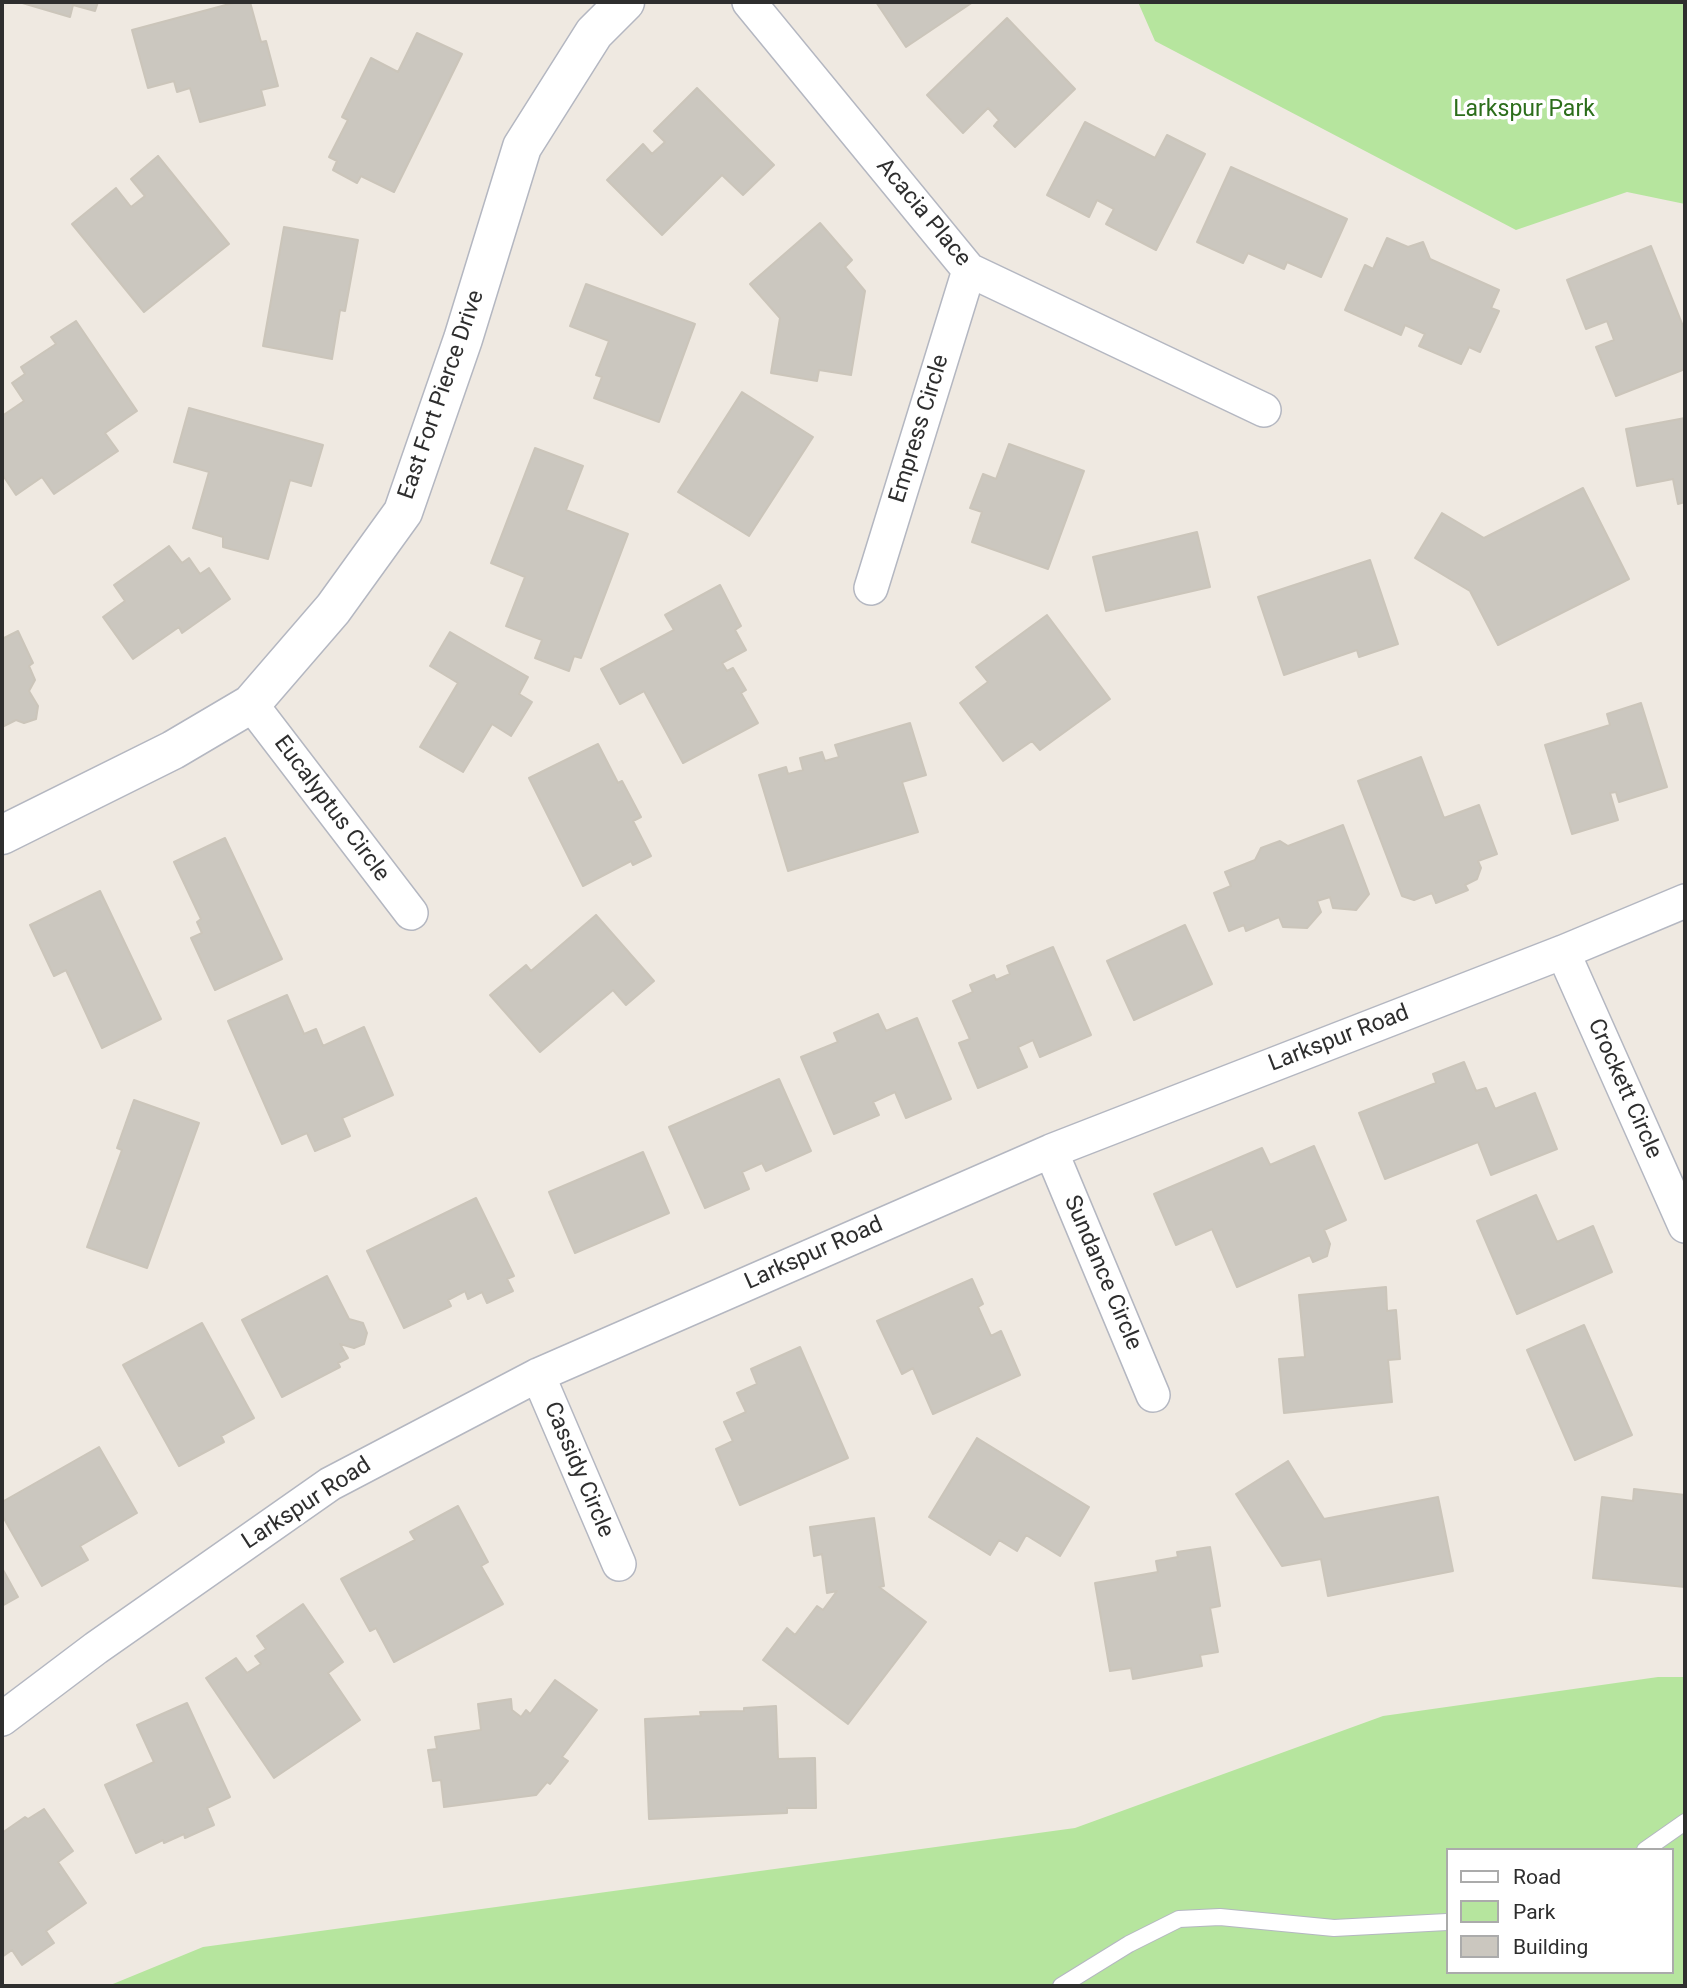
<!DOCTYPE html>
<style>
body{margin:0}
#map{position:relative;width:1687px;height:1988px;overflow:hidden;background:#efe9e1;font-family:Roboto,sans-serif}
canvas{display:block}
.frame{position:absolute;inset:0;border:4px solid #2e2e2e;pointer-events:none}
.legend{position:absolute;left:1446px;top:1848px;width:228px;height:126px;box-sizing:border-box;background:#fff;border:2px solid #ababab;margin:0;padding:9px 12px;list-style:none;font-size:21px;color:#2e2e2e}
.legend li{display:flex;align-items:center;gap:14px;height:35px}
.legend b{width:35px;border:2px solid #ababab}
</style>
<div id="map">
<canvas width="1687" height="1988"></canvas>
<div class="frame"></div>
<ul class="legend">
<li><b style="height:9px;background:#fff"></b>Road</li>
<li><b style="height:19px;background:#b6e59e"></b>Park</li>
<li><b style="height:19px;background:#cbc7bf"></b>Building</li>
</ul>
</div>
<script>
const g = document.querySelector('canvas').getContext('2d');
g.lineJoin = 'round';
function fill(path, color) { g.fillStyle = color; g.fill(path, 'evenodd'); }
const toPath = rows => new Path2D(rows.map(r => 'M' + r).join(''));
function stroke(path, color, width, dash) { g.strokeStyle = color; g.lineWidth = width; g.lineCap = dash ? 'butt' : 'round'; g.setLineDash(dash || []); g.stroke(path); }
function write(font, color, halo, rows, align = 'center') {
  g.font = font + ' Roboto,sans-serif'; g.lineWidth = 7; g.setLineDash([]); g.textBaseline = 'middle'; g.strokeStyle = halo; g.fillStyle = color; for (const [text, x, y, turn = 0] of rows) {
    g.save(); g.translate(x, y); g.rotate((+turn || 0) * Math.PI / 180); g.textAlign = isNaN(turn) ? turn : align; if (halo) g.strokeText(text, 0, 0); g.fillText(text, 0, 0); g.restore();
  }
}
const green = toPath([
 [1138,2,1685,2,1685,204,1627,192,1516,230,1155,41],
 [1658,1677,1685,1677,1685,1986,108,1986,203,1947,1075,1828,1383,1716],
 [1447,1850,1671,1850,1671,1972,1447,1972]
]);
const building = toPath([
 [19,2,98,2,95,11,73,5,70,17,19,2],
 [237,2,250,2,261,42,266,41,278,86,261,90,265,105,200,122,190,88,177,92,174,81,148,88,132,30,237,2],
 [876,2,973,2,906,47,876,2],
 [1007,18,1075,89,1015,147,994,126,999,120,988,108,963,133,927,95,1007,18],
 [417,33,462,54,394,192,361,176,357,183,333,170,337,161,329,157,348,120,342,117,371,58,398,72,417,33],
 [697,88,774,165,743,195,722,175,662,235,607,180,643,144,652,154,665,142,654,131,697,88],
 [1085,122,1155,158,1167,135,1205,154,1156,250,1106,224,1114,209,1097,200,1089,217,1047,195,1085,122],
 [158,156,229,244,144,312,72,224,116,188,131,207,145,196,131,179,158,156],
 [1231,167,1347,219,1321,277,1287,262,1284,269,1248,253,1243,263,1197,242,1231,167],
 [820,223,852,260,845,267,865,291,851,375,819,370,817,381,771,373,780,318,750,284,820,223],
 [284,227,358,240,345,311,340,310,332,359,263,346,284,227],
 [1387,238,1408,247,1423,242,1430,259,1499,290,1491,308,1499,311,1480,352,1469,347,1461,364,1419,346,1425,334,1405,325,1401,335,1345,310,1365,265,1373,269,1387,238],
 [1651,246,1685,331,1685,369,1616,396,1596,347,1614,340,1607,321,1586,329,1567,280,1651,246],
 [586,284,695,324,659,422,594,398,602,377,596,375,609,341,570,326,586,284],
 [76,321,137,411,105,433,118,451,54,494,42,477,16,495,2,474,2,416,24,401,12,383,25,374,21,367,56,344,51,337,76,321],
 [742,392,813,437,749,536,678,492,742,392],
 [189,408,323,445,311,486,290,480,268,559,223,547,223,537,193,528,209,472,174,462,189,408],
 [1685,418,1685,502,1678,504,1673,479,1637,486,1626,429,1685,418],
 [1009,444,1084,471,1048,569,972,542,982,512,970,508,983,474,996,479,1009,444],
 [535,448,583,466,566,510,628,534,581,658,574,656,569,671,535,658,542,640,506,626,525,577,491,563,535,448],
 [1583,488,1629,579,1498,645,1470,591,1415,558,1442,513,1484,538,1583,488],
 [1197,532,1210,587,1106,611,1093,557,1197,532],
 [169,546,182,563,189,558,200,574,209,568,230,599,182,633,179,627,133,659,103,617,125,601,114,585,169,546],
 [1370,560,1398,644,1359,657,1357,650,1284,675,1258,597,1370,560],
 [720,585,741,626,735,630,746,650,722,663,727,671,733,668,746,690,741,693,758,723,683,763,644,691,620,704,601,669,674,630,665,615,720,585],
 [1047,615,1110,699,1040,750,1032,741,1003,761,960,703,988,682,976,667,1047,615],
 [18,631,33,663,29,666,35,680,29,691,38,706,36,719,24,723,16,720,2,727,2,639,18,631],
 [450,632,528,677,519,694,532,702,511,736,492,724,463,772,420,747,458,683,430,666,450,632],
 [1641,703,1667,787,1619,802,1616,792,1610,793,1618,820,1572,834,1545,745,1610,725,1607,714,1641,703],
 [910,723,926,775,902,782,918,832,788,871,759,775,786,767,788,774,803,770,800,758,822,752,825,761,839,757,835,745,910,723],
 [598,744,618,783,622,781,641,817,633,821,651,856,633,865,631,861,583,886,529,778,598,744],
 [1421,757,1444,818,1479,805,1497,854,1478,861,1481,868,1477,879,1465,885,1468,890,1436,903,1432,893,1414,900,1402,896,1358,781,1421,757],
 [1343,825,1369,894,1356,910,1333,908,1330,897,1317,901,1321,912,1307,928,1283,927,1279,917,1246,931,1244,925,1229,931,1214,893,1231,886,1225,872,1255,860,1261,848,1280,841,1288,846,1343,825],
 [225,838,282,959,215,990,191,938,202,933,197,922,201,919,174,862,225,838],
 [100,891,161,1019,102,1048,66,970,54,976,30,925,100,891],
 [596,915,654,981,626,1005,613,990,540,1052,490,995,526,965,531,971,596,915],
 [1185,925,1212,984,1134,1020,1107,961,1185,925],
 [1053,947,1091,1035,1040,1057,1033,1040,1018,1047,1027,1067,978,1088,959,1043,970,1039,953,1001,973,992,970,985,994,975,996,980,1010,974,1007,966,1053,947],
 [287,995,304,1034,316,1029,323,1046,364,1027,393,1095,342,1118,350,1136,315,1151,307,1133,282,1144,228,1021,287,995],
 [878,1014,886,1031,917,1018,951,1099,906,1118,895,1092,873,1102,879,1115,834,1134,801,1057,838,1042,834,1033,878,1014],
 [1464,1062,1476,1091,1486,1088,1495,1109,1535,1093,1557,1149,1491,1175,1478,1142,1385,1179,1359,1113,1436,1083,1433,1074,1464,1062],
 [779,1079,811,1151,766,1171,762,1163,742,1172,749,1189,705,1208,669,1127,779,1079],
 [134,1100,199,1123,147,1268,87,1247,122,1150,117,1148,134,1100],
 [1314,1146,1346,1220,1324,1230,1330,1244,1327,1256,1313,1262,1310,1255,1237,1287,1212,1229,1176,1245,1154,1194,1262,1148,1270,1165,1314,1146],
 [643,1152,669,1213,575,1253,549,1192,643,1152],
 [1536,1195,1557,1242,1593,1226,1612,1272,1517,1314,1477,1221,1536,1195],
 [476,1198,514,1276,507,1279,513,1291,487,1303,482,1292,468,1299,465,1291,448,1300,451,1306,404,1328,367,1251,476,1198],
 [327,1276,349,1319,363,1323,367,1333,364,1344,354,1348,340,1344,348,1358,338,1363,340,1367,282,1397,242,1320,327,1276],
 [972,1279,983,1304,978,1307,991,1336,1001,1331,1020,1375,933,1414,913,1368,902,1374,877,1321,972,1279],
 [1386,1287,1387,1311,1396,1310,1400,1359,1388,1360,1392,1402,1284,1413,1279,1359,1305,1357,1299,1295,1386,1287],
 [202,1323,254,1418,221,1436,224,1442,179,1466,123,1365,202,1323],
 [1584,1325,1632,1435,1575,1460,1527,1350,1584,1325],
 [800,1347,848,1458,740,1505,716,1449,733,1441,724,1422,746,1412,737,1393,757,1384,751,1369,800,1347],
 [977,1438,1089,1507,1060,1556,1026,1535,1017,1551,999,1540,990,1555,929,1517,977,1438],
 [99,1447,137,1513,80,1546,88,1560,42,1586,2,1515,2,1502,99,1447],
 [1288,1461,1324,1519,1438,1497,1453,1571,1328,1596,1321,1559,1282,1566,1236,1494,1288,1461],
 [1634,1489,1685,1495,1685,1587,1593,1578,1602,1497,1633,1501,1634,1489],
 [458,1506,488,1562,481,1566,503,1604,394,1662,376,1628,370,1631,341,1579,415,1540,410,1532,458,1506],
 [874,1518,884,1586,879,1587,926,1622,848,1724,763,1660,787,1628,795,1635,817,1606,823,1610,837,1591,827,1593,822,1554,814,1556,810,1527,874,1518],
 [1210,1547,1220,1606,1210,1608,1218,1652,1200,1655,1202,1666,1133,1679,1131,1668,1110,1671,1095,1583,1158,1572,1156,1561,1178,1557,1177,1552,1210,1547],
 [2,1568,18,1597,2,1606,2,1568],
 [303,1604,343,1662,328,1673,360,1720,274,1778,206,1678,236,1658,247,1673,261,1664,255,1656,266,1649,257,1636,303,1604],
 [555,1680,597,1710,562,1757,568,1761,550,1784,547,1782,536,1795,444,1807,441,1780,433,1781,428,1750,437,1749,435,1737,481,1730,478,1704,511,1699,512,1710,521,1717,526,1710,530,1714,555,1680],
 [187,1703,230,1797,207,1808,214,1825,185,1838,184,1834,164,1843,163,1840,136,1853,105,1785,154,1762,137,1725,187,1703],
 [776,1706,778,1759,815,1758,816,1808,787,1808,787,1813,649,1819,645,1719,701,1716,700,1712,744,1711,744,1708,776,1706],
 [44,1809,73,1851,58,1862,86,1903,46,1931,54,1943,22,1965,12,1950,2,1957,2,1833,25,1817,28,1819,44,1809]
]);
const lane = toPath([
 [1645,1850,1685,1822],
 [1061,1986,1129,1944,1179,1919,1220,1917,1334,1928,1447,1922]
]);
const street = toPath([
 [749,2,969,270,1264,410],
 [871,588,969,270],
 [251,704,411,913],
 [1563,952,1685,1226],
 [1051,1151,1153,1395],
 [538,1375,619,1564],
 [2,1719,96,1648,330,1484,538,1375,1051,1151,1563,952,1685,901]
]);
const secondary = toPath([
 [2,835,173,750,251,704,333,609,403,512,463,339,522,147,594,33,625,2]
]);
const parkNames = [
 ["Larkspur Park",1524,110]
];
const streetNames = [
 ["Acacia Place",923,213,50],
 ["East Fort Pierce Drive",442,395,-71],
 ["Empress Circle",920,429,-73],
 ["Eucalyptus Circle",331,809,53],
 ["Larkspur Road",1339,1039,-21],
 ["Crockett Circle",1624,1089,66],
 ["Larkspur Road",814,1254,-24],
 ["Sundance Circle",1102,1273,67],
 ["Cassidy Circle",578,1470,67],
 ["Larkspur Road",307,1504,-33]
];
fill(green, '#b6e59e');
fill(building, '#cbc7bf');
stroke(building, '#cbc5ba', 2);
stroke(lane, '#b4b7c1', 18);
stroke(street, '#b4b7c1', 36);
stroke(secondary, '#b4b7c1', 41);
stroke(lane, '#fff', 16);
stroke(street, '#fff', 33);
stroke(secondary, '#fff', 38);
write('23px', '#2c6e1b', '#fff', parkNames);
write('23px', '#2e2e2e', '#fff', streetNames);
</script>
